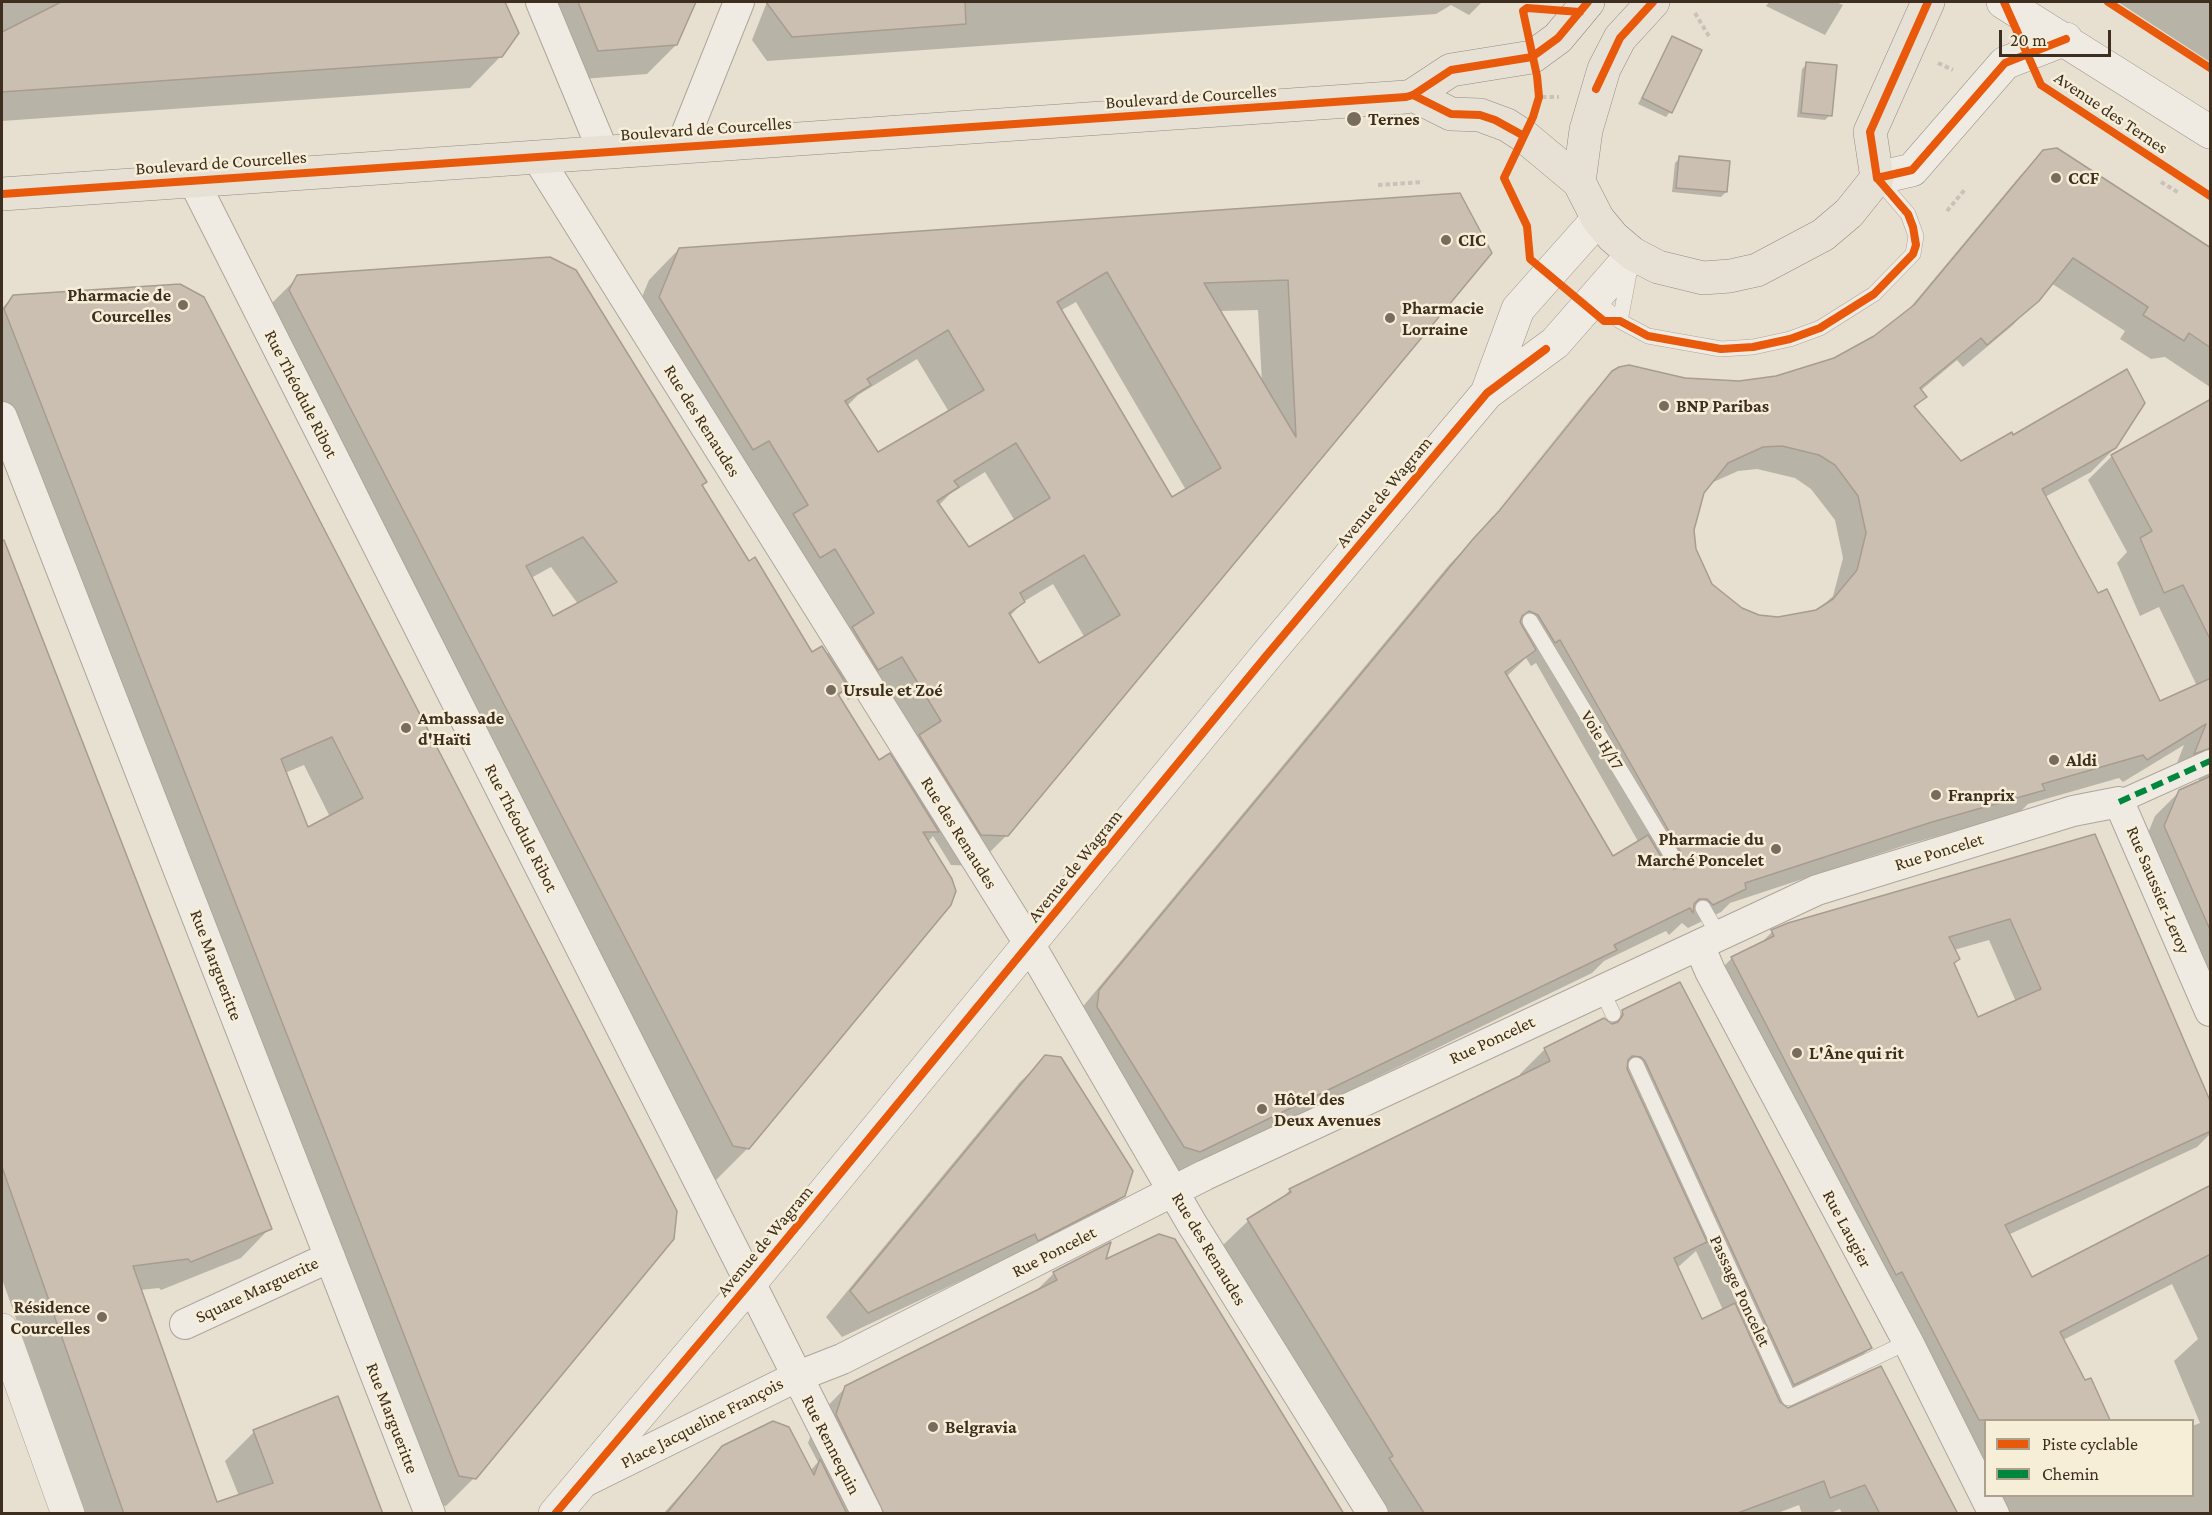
<!DOCTYPE html>
<meta charset="utf-8">
<style>
body{margin:0}
#map{position:relative;width:2212px;height:1515px;overflow:hidden;background:#e7e0d1;font-family:"Crimson Pro",serif}
canvas{display:block}
.frame{position:absolute;inset:0;border:3px solid #3d2e20;pointer-events:none}
.legend{position:absolute;left:1984px;top:1419px;width:210px;height:78px;box-sizing:border-box;background:#f7eed8;border:2px solid #ada18e;margin:0;padding:8px 10px;list-style:none;font-size:18px;color:#3d2e20}
.legend li{display:flex;align-items:center;gap:12px;height:30px}
.legend b{width:30px;border:2px solid #ada18e}
.scale{position:absolute;left:1999px;top:30px;width:112px;height:27px;box-sizing:border-box;border:3px solid #3d2e20;border-top:0;padding-left:8px;font-size:18px;line-height:21px;white-space:nowrap;color:#3d2e20;-webkit-text-stroke:4px #f7eed8;paint-order:stroke}
</style>
<div id="map">
<canvas width="2212" height="1515"></canvas>
<div class="frame"></div>
<ul class="legend">
<li><b style="height:8px;background:#e8590c"></b>Piste cyclable</li>
<li><b style="height:8px;background:#00873e"></b>Chemin</li>
</ul>
<div class="scale">20 m</div>
</div>
<script>
const g = document.querySelector('canvas').getContext('2d');
g.lineJoin = 'round';
function fill(path, color) { g.fillStyle = color; g.fill(path, 'evenodd'); }
const toPath = rows => new Path2D(rows.map(r => 'M' + r).join(''));
function stroke(path, color, width, dash) { g.strokeStyle = color; g.lineWidth = width; g.lineCap = dash ? 'butt' : 'round'; g.setLineDash(dash || []); g.stroke(path); }
function write(font, color, halo, rows, align = 'center') {
  g.font = font + ' "Crimson Pro",serif'; g.lineWidth = 5; g.setLineDash([]); g.textBaseline = 'middle'; g.strokeStyle = halo; g.fillStyle = color; for (const [text, x, y, turn = 0] of rows) {
    g.save(); g.translate(x, y); g.rotate((+turn || 0) * Math.PI / 180); g.textAlign = isNaN(turn) ? turn : align; if (halo) g.strokeText(text, 0, 0); g.fillText(text, 0, 0); g.restore();
  }
}
const shadow = toPath([
 [2,2,504,2,517,33,501,56,470,88,2,121],
 [536,2,694,2,676,45,647,74,569,80],
 [767,2,1482,2,1469,15,1451,5,1436,14,767,61,752,40],
 [1769,2,1836,2,1843,5,1825,35,1766,6],
 [2118,2,2210,2,2210,62],
 [1673,38,1670,112,1666,117,1638,104],
 [1807,64,1830,115,1825,120,1797,117,1802,69],
 [2044,152,2210,250,2210,387,2165,357,2151,359,2120,339,2125,331,2051,283,2013,325,1963,367,1957,360,1920,391,1925,397,1914,408,1960,463,2013,437,2115,448,2091,472,2045,497,2097,595,2160,702,2197,686,2159,607,2140,616,2117,563,2127,552,2088,480,2112,456,2210,401,2210,1012,2141,850,2155,816,2180,791,2200,781,2194,773,2172,776,2184,745,2123,782,2119,778,2028,804,2019,813,1906,845,1730,903,1721,912,1688,928,1682,923,1669,935,1666,931,1604,961,1592,973,1175,1175,1075,1016,1449,565,1476,537,1589,397,1593,393,1493,516,1496,518,1599,390,1596,390,1613,372,1739,382,1795,373,1848,352,1875,337,1904,315,2020,176],
 [1757,469,1795,478,1811,489,1835,520,1843,558,1833,596,1817,611,1779,618,1759,616,1741,609,1711,585,1695,549,1693,529,1702,492,1709,484,1738,471],
 [1526,658,1531,666,1536,663,1639,843,1613,858,1506,677],
 [1680,158,1726,192,1721,197,1672,192,1675,163],
 [679,249,1490,253,1007,835,976,866,951,865,933,836,928,842,748,1148,716,1180,701,1178,266,309,298,277,701,486,749,563,812,654,826,655,842,639,629,328,649,280],
 [1076,302,1186,490,1171,499,1060,311],
 [1258,310,1262,383,1219,311],
 [917,359,949,412,877,454,847,406,858,395],
 [985,472,1015,521,969,549,938,506,950,494],
 [551,567,578,604,552,618,531,578],
 [1053,584,1085,638,1039,665,1010,616,1023,602],
 [871,686,909,747,894,762,879,762,838,696,843,692,848,700],
 [13,297,676,1211,474,1478,446,1506,431,1504,2,403,2,308],
 [304,765,330,817,307,830,285,773],
 [2,539,270,1228,241,1258,161,1290,159,1288,140,1290,216,1504,239,1496,225,1461,254,1432,382,1514,85,1514,2,1279],
 [2094,835,2210,1107,2210,1134,2197,1147,2008,1235,2031,1279,2210,1187,2210,1514,1993,1514,1710,980,1732,958,1758,946,1772,932,1788,924],
 [1989,940,2016,1002,1977,1019,1953,964,1954,950],
 [2172,1284,2198,1339,2174,1361,2200,1423,2192,1426,2192,1496,1986,1496,1986,1420,2108,1420,2091,1380,2085,1382,2063,1340],
 [1623,1011,1870,1348,1845,1373,1780,1404,1956,1514,1842,1514,1840,1509,1828,1514,1802,1514,1799,1505,1775,1514,1383,1514,1369,1481,1223,1245,1248,1221,1277,1203,1290,1190,1521,1077,1520,1074,1545,1049,1610,1024],
 [1696,1251,1723,1310,1701,1321,1677,1268],
 [1046,1057,1124,1195,1098,1221,1009,1258,842,1337,826,1317,1020,1082],
 [1104,1262,1202,1514,663,1514,722,1448,810,1471,818,1462,808,1443,818,1416,846,1387,1032,1295,1054,1273]
]);
const building = toPath([
 [61,2,505,2,519,33,502,57,2,92,2,32,61,2],
 [578,2,696,2,677,45,598,51,578,2],
 [766,2,965,2,966,24,792,37,766,2],
 [1672,36,1702,50,1672,113,1642,98,1672,36],
 [1806,62,1837,65,1832,116,1801,113,1806,62],
 [2057,148,2211,248,2211,348,2189,333,2184,341,2143,315,2148,307,2073,258,2039,301,1987,345,1981,338,1920,388,1927,397,1914,406,1961,461,2012,432,2013,435,2127,369,2145,403,2116,448,2042,489,2098,593,2107,589,2160,701,2211,678,2211,748,2194,754,2206,724,2147,760,2143,755,2042,784,2045,790,1932,822,1745,883,1746,889,1713,905,1707,899,1699,899,1694,904,1693,913,1690,908,1614,945,1617,950,1200,1152,1184,1147,1097,1007,1099,990,1473,539,1499,511,1612,371,1619,367,1629,365,1685,378,1739,381,1776,376,1834,358,1874,336,1914,305,2043,150,2057,148],
 [1782,446,1819,455,1835,465,1858,496,1866,533,1857,570,1833,599,1816,610,1778,617,1759,615,1742,608,1712,584,1696,549,1694,530,1704,493,1728,463,1763,447,1782,446],
 [1529,611,1538,615,1555,643,1560,640,1682,854,1683,863,1679,868,1674,869,1666,865,1648,835,1613,856,1505,672,1536,650,1520,622,1522,616,1529,611],
 [1679,156,1730,161,1727,192,1676,188,1679,156],
 [1460,193,1492,253,1008,836,981,835,919,735,941,721,902,657,878,670,852,627,874,613,835,549,820,558,793,514,808,505,769,441,753,450,659,297,679,248,1460,193],
 [1107,272,1221,468,1172,497,1057,302,1107,272],
 [1288,280,1296,437,1204,283,1288,280],
 [948,330,984,390,878,452,845,401,871,385,867,379,948,330],
 [1016,443,1050,498,969,547,937,501,959,487,954,481,1016,443],
 [1084,555,1120,615,1039,663,1009,613,1025,602,1020,593,1084,555],
 [550,257,576,270,707,482,702,485,749,561,755,557,812,652,822,646,849,688,838,694,879,760,890,753,939,832,923,832,952,879,956,891,951,905,749,1149,733,1146,289,290,297,275,550,257],
 [583,537,617,582,553,616,526,566,583,537],
 [180,284,204,297,677,1211,674,1239,476,1479,459,1476,4,309,13,295,180,284],
 [332,737,363,798,308,827,281,759,332,737],
 [2211,399,2211,641,2183,585,2164,593,2140,538,2152,531,2111,455,2211,399],
 [4,540,272,1229,191,1262,188,1259,133,1266,217,1502,273,1483,253,1430,338,1396,383,1514,124,1514,2,1167,2,541,4,540],
 [2211,776,2211,932,2164,826,2179,790,2211,776],
 [2095,834,2211,1103,2211,1131,2005,1225,2032,1277,2211,1185,2211,1254,2060,1332,2085,1380,2091,1378,2110,1420,1979,1420,1902,1272,1896,1275,1731,957,1774,936,1771,930,1788,923,2095,834],
 [2010,919,2041,989,1978,1017,1954,963,1960,959,1949,937,2010,919],
 [1680,982,1872,1348,1794,1385,1645,1061,1641,1057,1632,1056,1628,1060,1627,1069,1707,1242,1674,1258,1702,1319,1735,1303,1780,1402,1788,1408,1881,1366,1958,1514,1880,1514,1865,1485,1830,1498,1824,1481,1735,1514,1424,1513,1389,1458,1393,1456,1247,1219,1291,1192,1289,1189,1550,1061,1544,1048,1604,1018,1612,1024,1618,1022,1623,1015,1622,1010,1680,982],
 [1045,1055,1061,1057,1133,1171,1125,1196,1038,1241,1035,1234,868,1313,850,1291,1045,1055],
 [1159,1234,1175,1239,1344,1514,884,1514,836,1414,845,1386,1057,1280,1053,1272,1111,1242,1106,1259,1159,1234],
 [773,1421,789,1427,814,1475,820,1459,847,1514,666,1514,722,1446,773,1421]
]);
const path = toPath([
 [1695,13,1710,38],
 [1938,63,1953,70],
 [1542,97,1559,97],
 [2161,182,2179,193],
 [1378,185,1423,182],
 [1947,211,1966,188]
]);
const service = toPath([
 [1594,299,1620,321,1648,336,1721,349,1753,347,1790,339,1820,328,1874,294,1913,254,1916,236,1908,214,1877,178],
 [1620,321,1630,268],
 [1530,621,1674,859],
 [1703,908,1719,936],
 [1601,989,1613,1014],
 [1636,1065,1789,1398,1908,1342]
]);
const pedestrian = toPath([
 [2119,802,2210,761]
]);
const minor = toPath([
 [541,2,603,151],
 [681,147,739,2],
 [537,157,1030,945,1192,1224,1373,1514],
 [193,180,867,1514],
 [2,417,430,1514],
 [1699,945,1710,971,1908,1342,1994,1514],
 [185,1324,330,1257],
 [582,1483,796,1377,842,1359,1205,1175,1817,890,2073,811,2119,802,2210,1011]
]);
const tertiary = toPath([
 [2,1330,68,1514]
]);
const secondary = toPath([
 [2003,2,2210,132],
 [1877,178,1912,170,2005,63,2066,39],
 [1487,393,1518,309,1598,219],
 [555,1514,751,1282,1266,656,1487,393,1555,343,1633,254]
]);
const primary = toPath([
 [1653,2,1620,38,1604,69,1586,130,1579,182,1598,219,1613,237,1633,254,1658,267,1703,278,1730,276,1757,270,1823,235,1849,213,1877,178,1870,132,1928,2],
 [1413,95,1451,114,1480,115,1507,125,1524,136,1579,182],
 [2,194,1406,97,1413,95,1451,70,1532,57,1558,38,1588,2]
]);
const quiet = toPath([
 [2119,802,2210,761]
]);
const cycleway = toPath([
 [2004,2,2041,85,2210,196],
 [2108,2,2210,68],
 [1580,12,1527,8,1523,11,1537,76,1539,97,1533,117,1504,178,1527,226,1530,259,1604,321,1620,321,1648,336,1721,349,1753,347,1790,339,1820,328,1874,294,1913,254,1916,245,1913,227,1908,214,1877,178,1870,132,1928,2],
 [1596,89,1620,38,1653,2],
 [1413,95,1451,114,1480,115,1495,120,1524,136],
 [1877,178,1912,170,2005,63,2066,39],
 [2,194,1406,97,1413,95,1451,70,1532,57,1558,38,1588,2],
 [555,1514,751,1282,1266,656,1487,393,1546,349]
]);
const markers = [
 [1354,119,8,"#786c5e"],
 [2056,178,6,"#786c5e"],
 [1446,240,6,"#786c5e"],
 [183,305,6,"#786c5e"],
 [1390,318,6,"#786c5e"],
 [1664,406,6,"#786c5e"],
 [831,690,6,"#786c5e"],
 [406,728,6,"#786c5e"],
 [2054,760,6,"#786c5e"],
 [1936,795,6,"#786c5e"],
 [1776,849,6,"#786c5e"],
 [1797,1053,6,"#786c5e"],
 [1262,1109,6,"#786c5e"],
 [102,1317,6,"#786c5e"],
 [933,1427,6,"#786c5e"]
];
const streetNames = [
 ["Boulevard de Courcelles",1191,97,-4],
 ["Avenue des Ternes",2111,113,34],
 ["Boulevard de Courcelles",706,129,-4],
 ["Boulevard de Courcelles",221,163,-4],
 ["Rue Théodule Ribot",301,394,63],
 ["Rue des Renaudes",702,421,58],
 ["Avenue de Wagram",1384,492,-50],
 ["Voie H/17",1602,740,59],
 ["Rue Théodule Ribot",521,828,63],
 ["Rue des Renaudes",959,833,58],
 ["Rue Poncelet",1939,852,-17],
 ["Avenue de Wagram",1075,866,-51],
 ["Rue Saussier-Leroy",2158,890,67],
 ["Rue Margueritte",216,965,69],
 ["Rue Poncelet",1492,1040,-25],
 ["Rue Laugier",1847,1229,62],
 ["Avenue de Wagram",765,1241,-50],
 ["Rue des Renaudes",1209,1249,59],
 ["Rue Poncelet",1054,1252,-27],
 ["Square Marguerite",257,1290,-25],
 ["Passage Poncelet",1740,1291,65],
 ["Rue Margueritte",392,1418,69],
 ["Place Jacqueline François",702,1423,-27],
 ["Rue Rennequin",831,1445,63]
];
const poiNames = [
 ["Ternes",1368,119],
 ["CCF",2068,178],
 ["CIC",1458,240],
 ["Pharmacie de",171,295,"right"],
 ["Courcelles",171,316,"right"],
 ["Pharmacie",1402,308],
 ["Lorraine",1402,329],
 ["BNP Paribas",1676,406],
 ["Ursule et Zoé",843,690],
 ["Ambassade",418,718],
 ["d'Haïti",418,739],
 ["Aldi",2066,760],
 ["Franprix",1948,795],
 ["Pharmacie du",1764,839,"right"],
 ["Marché Poncelet",1764,860,"right"],
 ["L'Âne qui rit",1809,1053],
 ["Hôtel des",1274,1099],
 ["Deux Avenues",1274,1120],
 ["Résidence",90,1307,"right"],
 ["Courcelles",90,1328,"right"],
 ["Belgravia",945,1427]
];
fill(shadow, '#0003');
fill(building, '#cbbfb2');
stroke(building, '#a89c90', 1.5);
stroke(service, '#ada599', 16);
stroke(pedestrian, '#ada599', 24);
stroke(minor, '#ada599', 32);
stroke(tertiary, '#ada599', 34);
stroke(secondary, '#9c958a', 34);
stroke(primary, '#928b80', 34);
stroke(path, '#c8c2b9', 4, [4.5, 3]);
stroke(service, '#efebe3', 15);
stroke(pedestrian, '#efebe3', 22);
stroke(minor, '#efebe3', 30);
stroke(tertiary, '#efebe3', 33);
stroke(secondary, '#efebe3', 33);
stroke(primary, '#e6e1d4', 33);
stroke(quiet, '#00873e', 6, [12, 6]);
stroke(cycleway, '#e8590c', 8);
for (const [x, y, r, color] of markers) { const dot = new Path2D(); dot.arc(x, y, r, 0, 2 * Math.PI); g.fillStyle = color; g.fill(dot); stroke(dot, '#f7eed8', 2); }
write('18px', '#3d2e20', '#f7eed8', streetNames);
write('bold 18px', '#3d2e20', '#f7eed8', poiNames, 'left');
</script>
